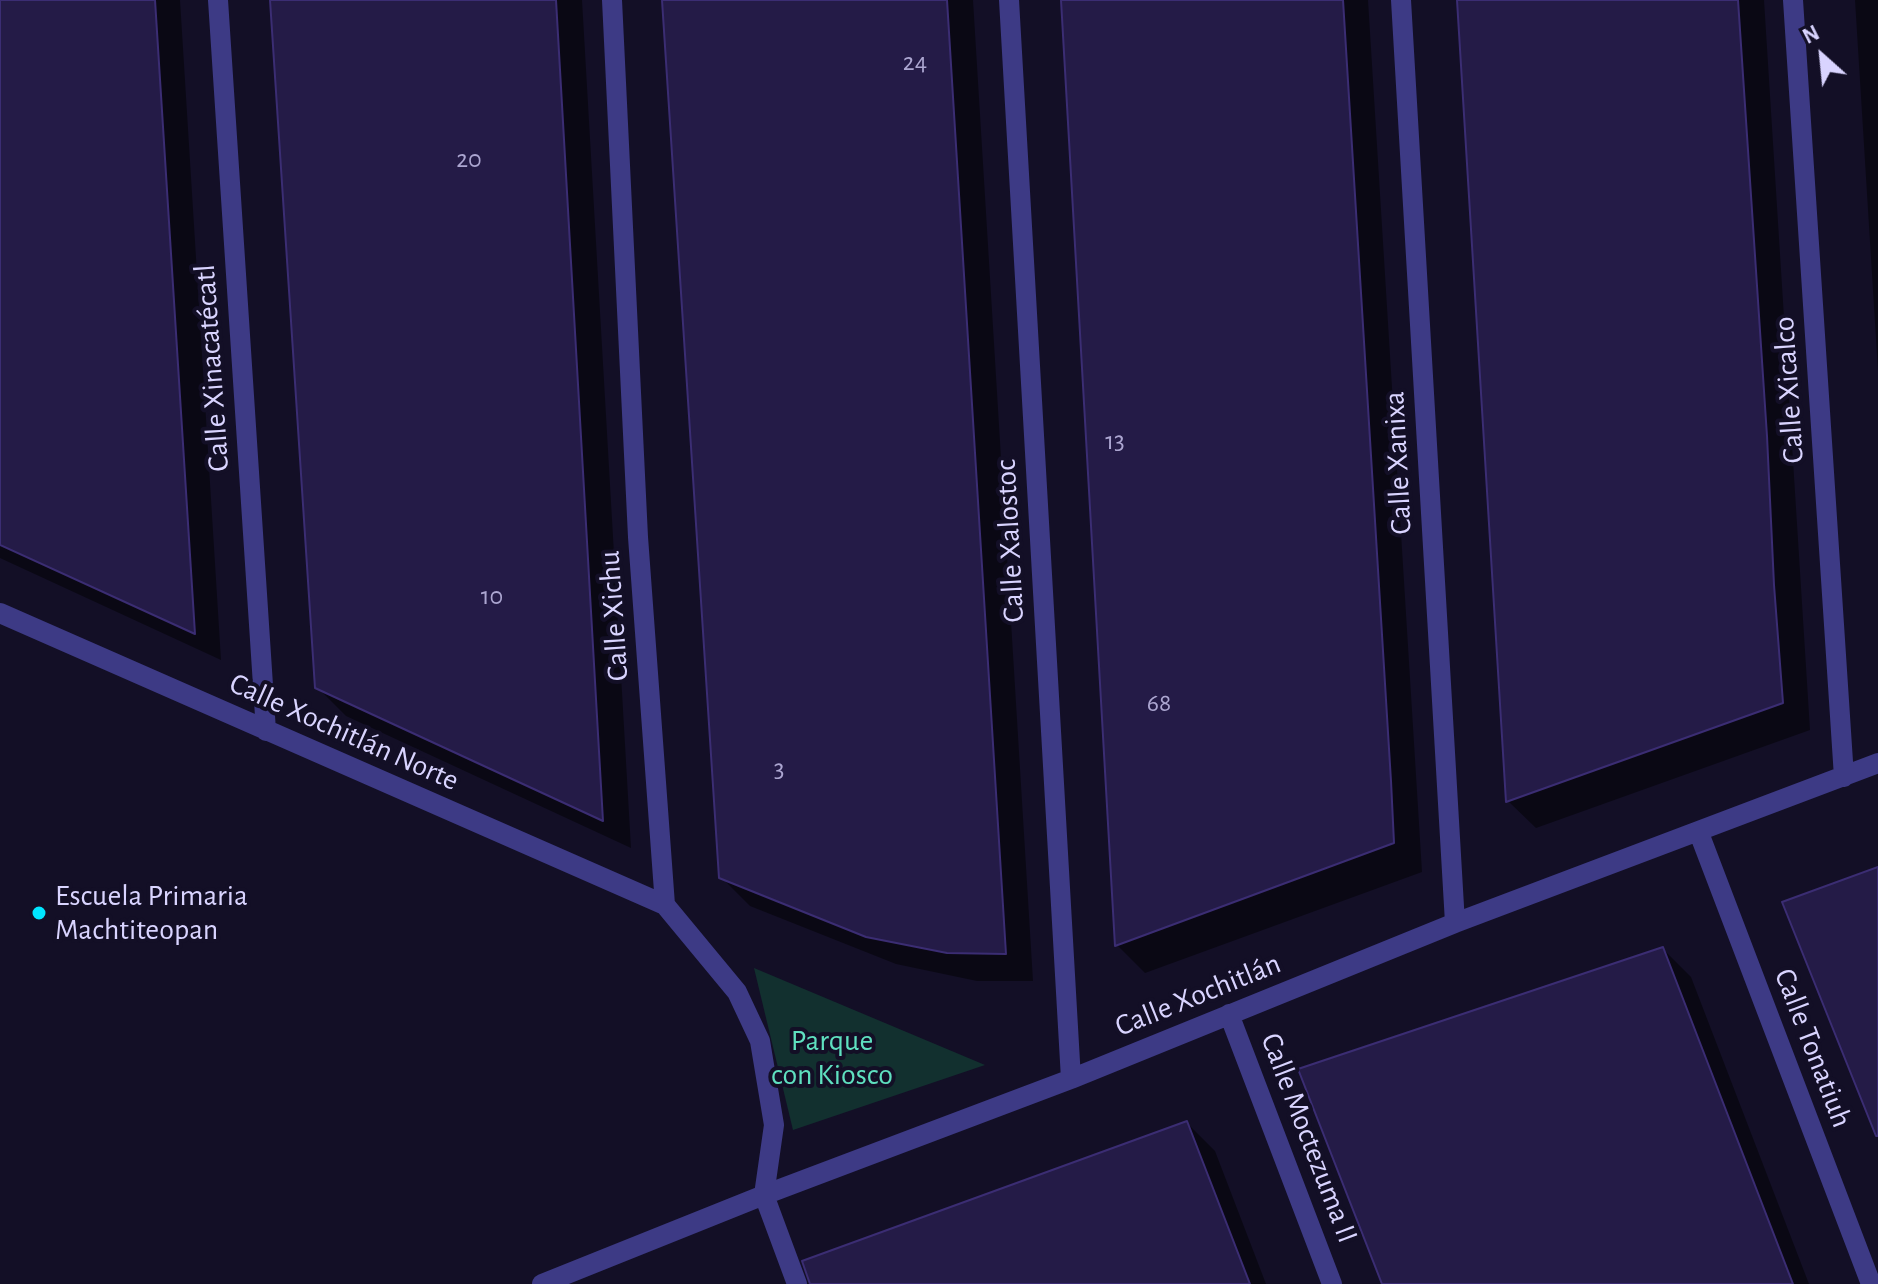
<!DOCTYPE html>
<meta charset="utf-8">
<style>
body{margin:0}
#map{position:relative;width:1878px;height:1284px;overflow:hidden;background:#130f26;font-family:"Alegreya Sans",sans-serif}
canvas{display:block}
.north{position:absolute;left:1782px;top:16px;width:80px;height:80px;-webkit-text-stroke:6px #130f26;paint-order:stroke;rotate:333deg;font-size:22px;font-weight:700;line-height:32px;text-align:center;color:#d9d4ff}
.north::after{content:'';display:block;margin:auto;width:28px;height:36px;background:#d9d4ff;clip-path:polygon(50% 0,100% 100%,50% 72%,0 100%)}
</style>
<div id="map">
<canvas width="1878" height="1284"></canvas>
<div class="north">N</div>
</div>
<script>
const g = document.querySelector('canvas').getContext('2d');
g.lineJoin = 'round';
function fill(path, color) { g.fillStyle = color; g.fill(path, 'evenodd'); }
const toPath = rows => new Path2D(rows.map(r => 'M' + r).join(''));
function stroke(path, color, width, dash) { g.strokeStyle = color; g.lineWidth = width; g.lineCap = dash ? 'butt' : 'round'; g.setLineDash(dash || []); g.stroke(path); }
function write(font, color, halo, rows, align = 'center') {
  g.font = font + ' "Alegreya Sans",sans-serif'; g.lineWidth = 8; g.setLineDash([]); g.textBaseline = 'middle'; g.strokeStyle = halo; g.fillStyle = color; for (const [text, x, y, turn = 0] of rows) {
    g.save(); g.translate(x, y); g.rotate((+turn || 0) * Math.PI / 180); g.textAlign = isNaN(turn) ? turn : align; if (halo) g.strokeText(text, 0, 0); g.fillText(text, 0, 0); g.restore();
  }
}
const green = toPath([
 [754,968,985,1065,793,1130]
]);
const shadow = toPath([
 [0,0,180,0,221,660,0,558],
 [273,0,582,0,631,848,346,716,317,687],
 [663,0,973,0,1033,981,977,981,896,964,750,906,721,877],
 [1062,0,1368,0,1422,872,1145,973,1117,945],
 [1458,0,1764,0,1810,730,1536,828,1508,801],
 [1855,0,1878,0,1878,371],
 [1663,949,1691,977,1809,1284,1385,1284],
 [1187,1123,1215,1151,1266,1284,852,1284]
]);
const building = toPath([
 [0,0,155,0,195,634,0,545,0,0],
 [270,0,556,0,603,821,315,688,270,0],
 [662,0,947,0,1006,954,947,953,866,937,719,878,662,0],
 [1061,0,1343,0,1391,781,1394,843,1115,946,1061,0],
 [1457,0,1738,0,1767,436,1774,585,1783,703,1506,802,1457,0],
 [1878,867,1878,1136,1876,1136,1782,902,1878,867],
 [1663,947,1793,1284,1382,1284,1298,1069,1663,947],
 [1187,1121,1250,1284,810,1284,802,1261,1187,1121]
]);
const street = toPath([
 [218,0,266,731],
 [612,0,638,537,665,905,737,992,760,1041,774,1125,764,1195,797,1284],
 [1009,0,1071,1079],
 [1401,0,1455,923],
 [1793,0,1844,777],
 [0,613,665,905],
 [1699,833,1871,1284],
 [1229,1014,1332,1284],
 [542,1284,764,1195,1071,1079,1455,923,1878,763]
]);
const markers = [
 [39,913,8,"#00e5ff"]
];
const numberNames = [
 ["24",915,62],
 ["20",469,159],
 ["13",1115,441],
 ["10",492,596],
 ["68",1159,703],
 ["3",779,769]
];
const streetNames = [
 ["Calle Xinacatécatl",212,368,-94],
 ["Calle Xicalco",1789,390,-94],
 ["Calle Xanixa",1398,463,-93],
 ["Calle Xalostoc",1010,541,-93],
 ["Calle Xichu",614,616,-94],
 ["Calle Xochitlán Norte",344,732,24],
 ["Calle Xochitlán",1198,995,-22],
 ["Calle Tonatiuh",1813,1048,69],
 ["Calle Moctezuma II",1309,1138,69]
];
const poiNames = [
 ["Escuela Primaria",55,896],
 ["Machtiteopan",55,930]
];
const parkNames = [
 ["Parque",832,1041],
 ["con Kiosco",832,1075]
];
fill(green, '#12302f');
fill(shadow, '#0007');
fill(building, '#241b47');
stroke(building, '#3b2d73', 2);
stroke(street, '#3d3a85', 20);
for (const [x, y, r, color] of markers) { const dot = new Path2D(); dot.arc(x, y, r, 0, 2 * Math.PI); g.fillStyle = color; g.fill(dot); stroke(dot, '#130f26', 3); }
write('26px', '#aca6d1', null, numberNames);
write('30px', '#d9d4ff', '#130f26', streetNames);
write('30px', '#d9d4ff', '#130f26', poiNames, 'left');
write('30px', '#5fe0c0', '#130f26', parkNames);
</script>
